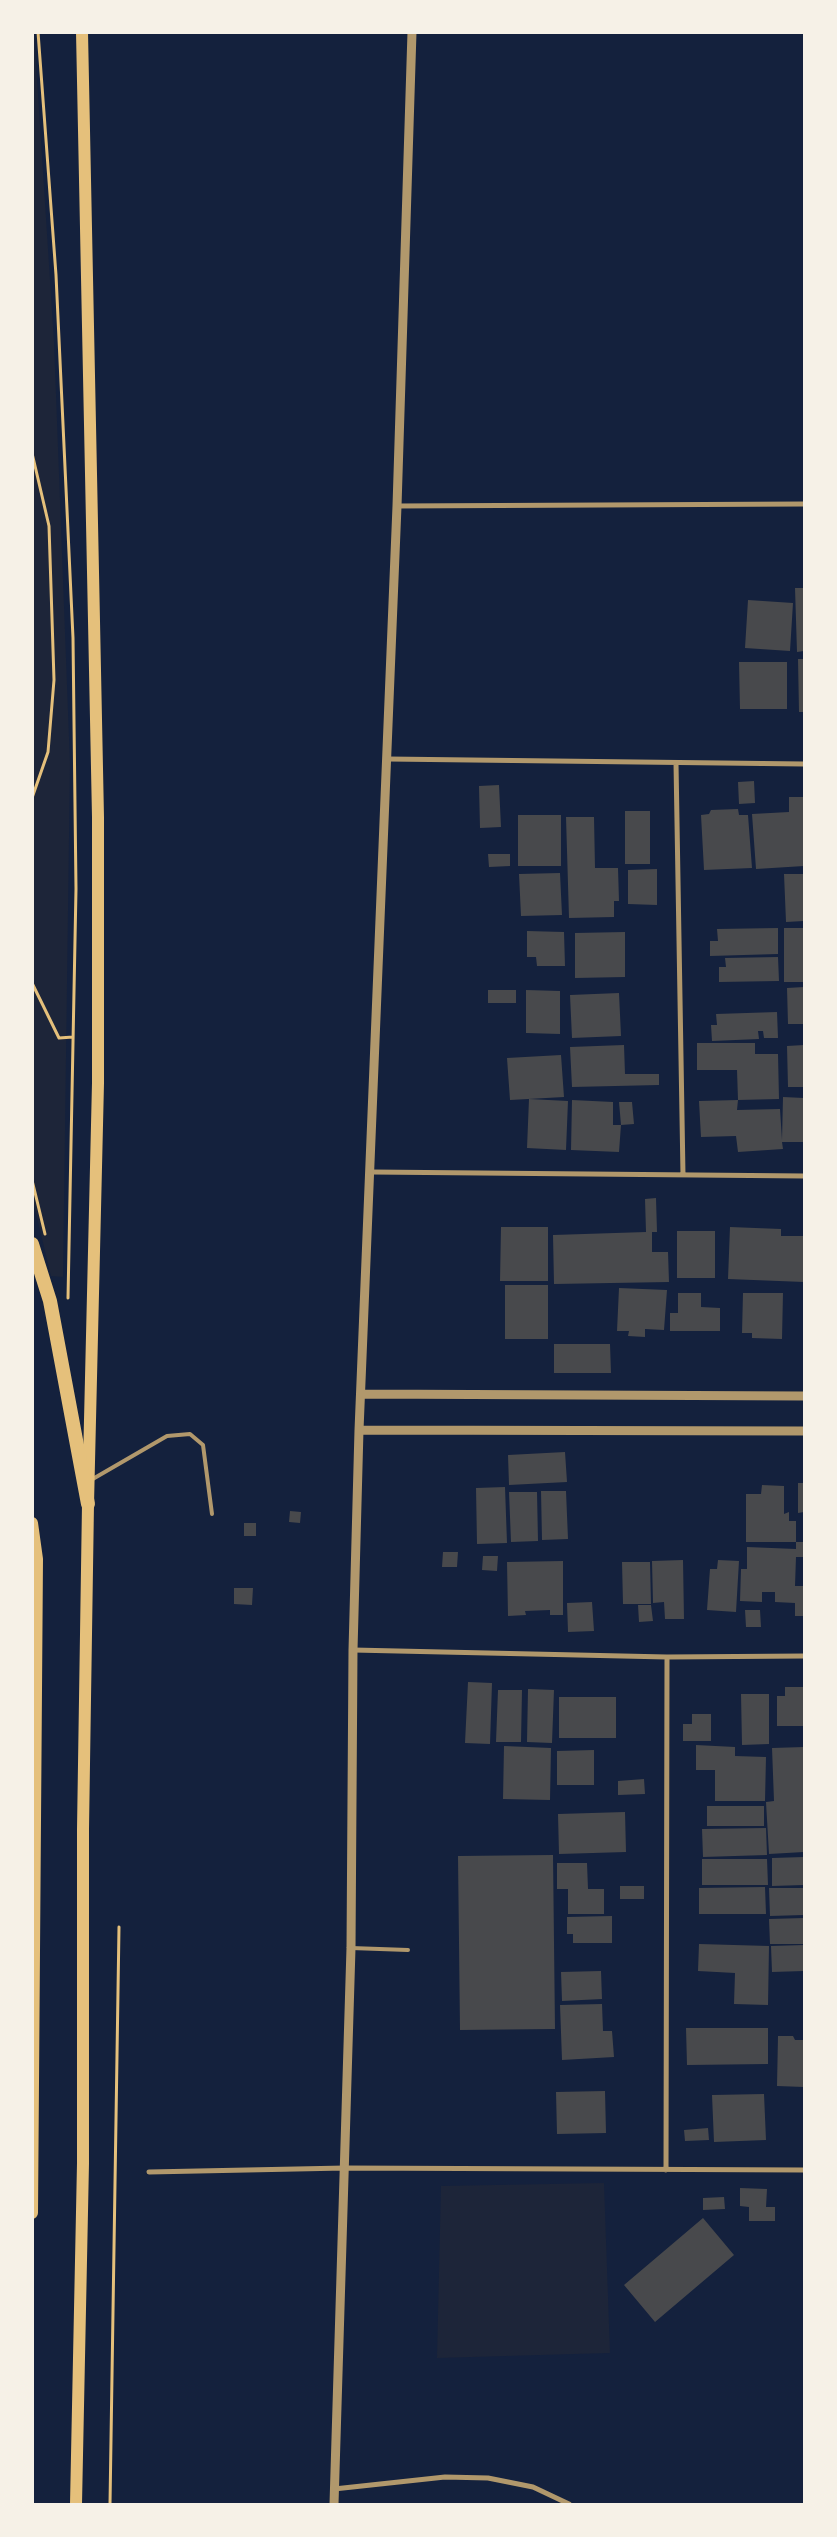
<!DOCTYPE html>
<style>
body{margin:0}
#map{position:relative;width:837px;height:2537px;overflow:hidden;background:#14213d;font-family:"Noto Sans",sans-serif}
canvas{display:block}
.frame{position:absolute;inset:0;border:34px solid #f6f1e7;pointer-events:none}
</style>
<div id="map">
<canvas width="837" height="2537"></canvas>
<div class="frame"></div>
</div>
<script>
const g = document.querySelector('canvas').getContext('2d');
g.lineJoin = 'round';
function fill(path, color) { g.fillStyle = color; g.fill(path, 'evenodd'); }
const toPath = rows => new Path2D(rows.map(r => 'M' + r).join(''));
function stroke(path, color, width, dash) { g.strokeStyle = color; g.lineWidth = width; g.lineCap = dash ? 'butt' : 'round'; g.setLineDash(dash || []); g.stroke(path); }
const green = toPath([
 [34,32,54,342,70,764,63,1277,51,1276,33,1201],
 [604,2183,610,2353,437,2358,441,2186]
]);
const building = toPath([
 [795,588,804,588,804,651,797,652],
 [748,600,793,603,790,651,745,648],
 [798,659,804,659,804,712,799,712],
 [739,662,787,662,787,709,740,709],
 [754,781,755,803,739,804,738,782],
 [499,785,501,827,480,828,479,786],
 [789,797,803,797,804,866,756,869,752,814,789,812],
 [738,809,739,815,748,815,752,868,704,870,701,815,709,814,711,810],
 [625,811,650,811,650,864,625,864],
 [518,815,561,815,561,866,518,866],
 [566,817,594,817,595,868,618,868,619,901,614,901,614,917,569,918],
 [488,854,510,854,510,866,489,867],
 [657,869,657,905,628,904,628,870],
 [560,873,562,915,521,916,519,874],
 [784,874,804,874,804,921,786,922],
 [778,928,778,954,710,956,710,941,718,941,717,929],
 [784,928,804,928,804,982,784,982],
 [527,931,564,932,565,966,537,966,536,957,527,957],
 [625,932,625,977,575,978,575,933],
 [778,957,779,981,719,982,719,967,726,967,725,958],
 [804,987,804,1024,788,1024,787,988],
 [488,990,516,990,516,1003,488,1003],
 [526,990,560,991,560,1034,526,1033],
 [619,993,621,1036,572,1038,570,995],
 [777,1012,778,1038,764,1038,763,1031,758,1031,759,1039,712,1041,711,1025,717,1025,716,1014],
 [697,1043,755,1043,755,1054,778,1054,779,1099,738,1100,737,1070,697,1070],
 [624,1045,625,1074,659,1074,659,1085,572,1087,570,1047],
 [804,1045,804,1087,788,1087,787,1046],
 [561,1055,564,1097,510,1100,507,1058],
 [783,1097,804,1098,804,1142,782,1142,783,1149,738,1152,736,1136,701,1137,699,1101,738,1100,737,1110,780,1109,782,1140],
 [529,1099,568,1101,566,1150,527,1148],
 [572,1100,613,1102,613,1125,621,1125,619,1152,571,1150],
 [619,1102,632,1102,634,1124,621,1125],
 [656,1198,657,1232,652,1232,652,1252,668,1252,669,1282,554,1284,553,1235,646,1232,645,1199],
 [501,1227,548,1227,548,1281,500,1281],
 [730,1227,781,1229,781,1236,804,1236,804,1282,728,1279],
 [677,1231,715,1231,715,1278,677,1278],
 [505,1285,548,1285,548,1339,505,1339],
 [619,1288,667,1290,664,1330,645,1329,645,1337,628,1336,629,1331,617,1331],
 [678,1293,701,1293,701,1307,720,1308,720,1331,670,1331,670,1313,678,1313],
 [743,1293,783,1293,782,1339,752,1338,752,1333,742,1333],
 [554,1344,610,1344,611,1373,554,1373],
 [565,1452,567,1482,509,1485,508,1455],
 [798,1483,804,1483,804,1512,798,1513],
 [762,1485,784,1486,784,1514,789,1512,789,1521,796,1521,796,1542,804,1542,804,1557,796,1557,795,1586,804,1586,804,1616,795,1616,795,1603,775,1602,775,1592,762,1592,762,1602,740,1601,741,1569,747,1569,747,1547,796,1549,796,1542,746,1542,746,1494,761,1494],
 [505,1487,507,1543,477,1544,476,1488],
 [541,1491,566,1491,568,1539,542,1540],
 [509,1492,537,1492,538,1541,511,1542],
 [290,1511,301,1512,300,1523,289,1522],
 [244,1523,256,1523,256,1536,244,1536],
 [443,1552,458,1552,457,1567,442,1567],
 [483,1556,498,1556,497,1571,482,1570],
 [683,1560,684,1619,665,1619,664,1602,653,1603,652,1561],
 [718,1560,739,1561,736,1612,707,1610,710,1569,717,1569],
 [563,1561,563,1615,550,1615,550,1610,525,1611,526,1615,508,1616,507,1562],
 [622,1562,650,1562,651,1604,623,1604],
 [234,1588,253,1588,252,1605,234,1604],
 [592,1602,594,1631,568,1632,567,1603],
 [638,1605,651,1605,653,1621,639,1622],
 [745,1610,760,1610,761,1627,746,1627],
 [468,1682,492,1683,490,1744,465,1743],
 [785,1687,804,1687,804,1726,777,1726,777,1696,785,1696],
 [528,1689,554,1690,552,1743,527,1742],
 [498,1690,522,1690,521,1742,496,1742],
 [741,1694,769,1694,769,1744,742,1745],
 [559,1697,616,1697,616,1738,559,1738],
 [692,1714,711,1714,711,1741,683,1741,683,1724,692,1724],
 [696,1745,735,1747,735,1756,766,1757,765,1801,715,1801,715,1770,696,1770],
 [504,1746,551,1748,550,1800,503,1799],
 [804,1747,804,1852,769,1854,766,1802,774,1801,772,1748],
 [594,1750,594,1785,557,1785,557,1751],
 [644,1779,645,1794,618,1795,618,1781],
 [707,1806,764,1806,764,1826,707,1826],
 [625,1812,626,1852,559,1854,558,1814],
 [766,1828,767,1855,703,1857,702,1829],
 [553,1855,555,2029,460,2030,458,1856],
 [804,1857,804,1885,772,1886,772,1858],
 [702,1859,767,1859,768,1885,702,1885],
 [557,1863,587,1863,588,1889,604,1889,604,1914,568,1914,568,1889,557,1889],
 [620,1886,644,1886,644,1899,620,1899],
 [765,1887,766,1914,699,1914,699,1888],
 [769,1888,804,1888,804,1915,770,1916],
 [612,1916,612,1943,573,1943,573,1934,567,1934,567,1917],
 [804,1918,804,1944,770,1944,769,1919],
 [699,1944,769,1946,768,2005,734,2004,735,1973,698,1971],
 [804,1945,804,1971,772,1972,771,1946],
 [601,1971,602,1999,562,2001,561,1972],
 [602,2004,603,2031,612,2031,614,2057,562,2060,560,2005],
 [686,2028,768,2028,768,2064,687,2065],
 [778,2036,793,2036,795,2040,804,2040,804,2087,777,2086],
 [605,2091,606,2133,557,2134,556,2092],
 [764,2094,766,2140,714,2142,712,2095],
 [708,2128,709,2140,685,2141,684,2130],
 [740,2188,767,2189,766,2207,775,2207,775,2221,749,2221,749,2207,740,2206],
 [724,2197,725,2209,703,2210,703,2198],
 [703,2218,734,2255,655,2322,624,2285]
]);
const path = toPath([
 [38,32,56,275,73,638,76,889,68,1298],
 [32,453,49,526,54,680,48,752,32,798],
 [32,983,59,1038,73,1037],
 [32,1180,45,1234],
 [110,2504,119,1927]
]);
const service = toPath([
 [91,1480,167,1436,190,1434,203,1445,212,1514],
 [351,1948,408,1950]
]);
const minor = toPath([
 [397,506,804,504],
 [388,759,804,764],
 [676,763,683,1175],
 [372,1172,804,1176],
 [353,1650,667,1657,804,1656],
 [666,2170,667,1657],
 [149,2172,345,2168,804,2170],
 [334,2489,445,2477,488,2478,533,2487,569,2504]
]);
const tertiary = toPath([
 [361,1394,804,1396],
 [359,1430,804,1431],
 [334,2504,351,1948,353,1650,359,1430,397,506,412,32]
]);
const primary = toPath([
 [32,1523,37,1559,32,2213],
 [76,2504,83,2163,83,1829,88,1504,98,1083,98,817,82,32]
]);
const trunk = toPath([
 [32,1244,50,1301,88,1504]
]);
fill(green, '#1d2539');
fill(building, '#48494c');
stroke(path, '#e5c07b', 3);
stroke(service, '#b1986c', 4);
stroke(minor, '#b1986c', 5);
stroke(tertiary, '#b1986c', 9);
stroke(primary, '#e5c07b', 12);
stroke(trunk, '#e5c07b', 14);
</script>
